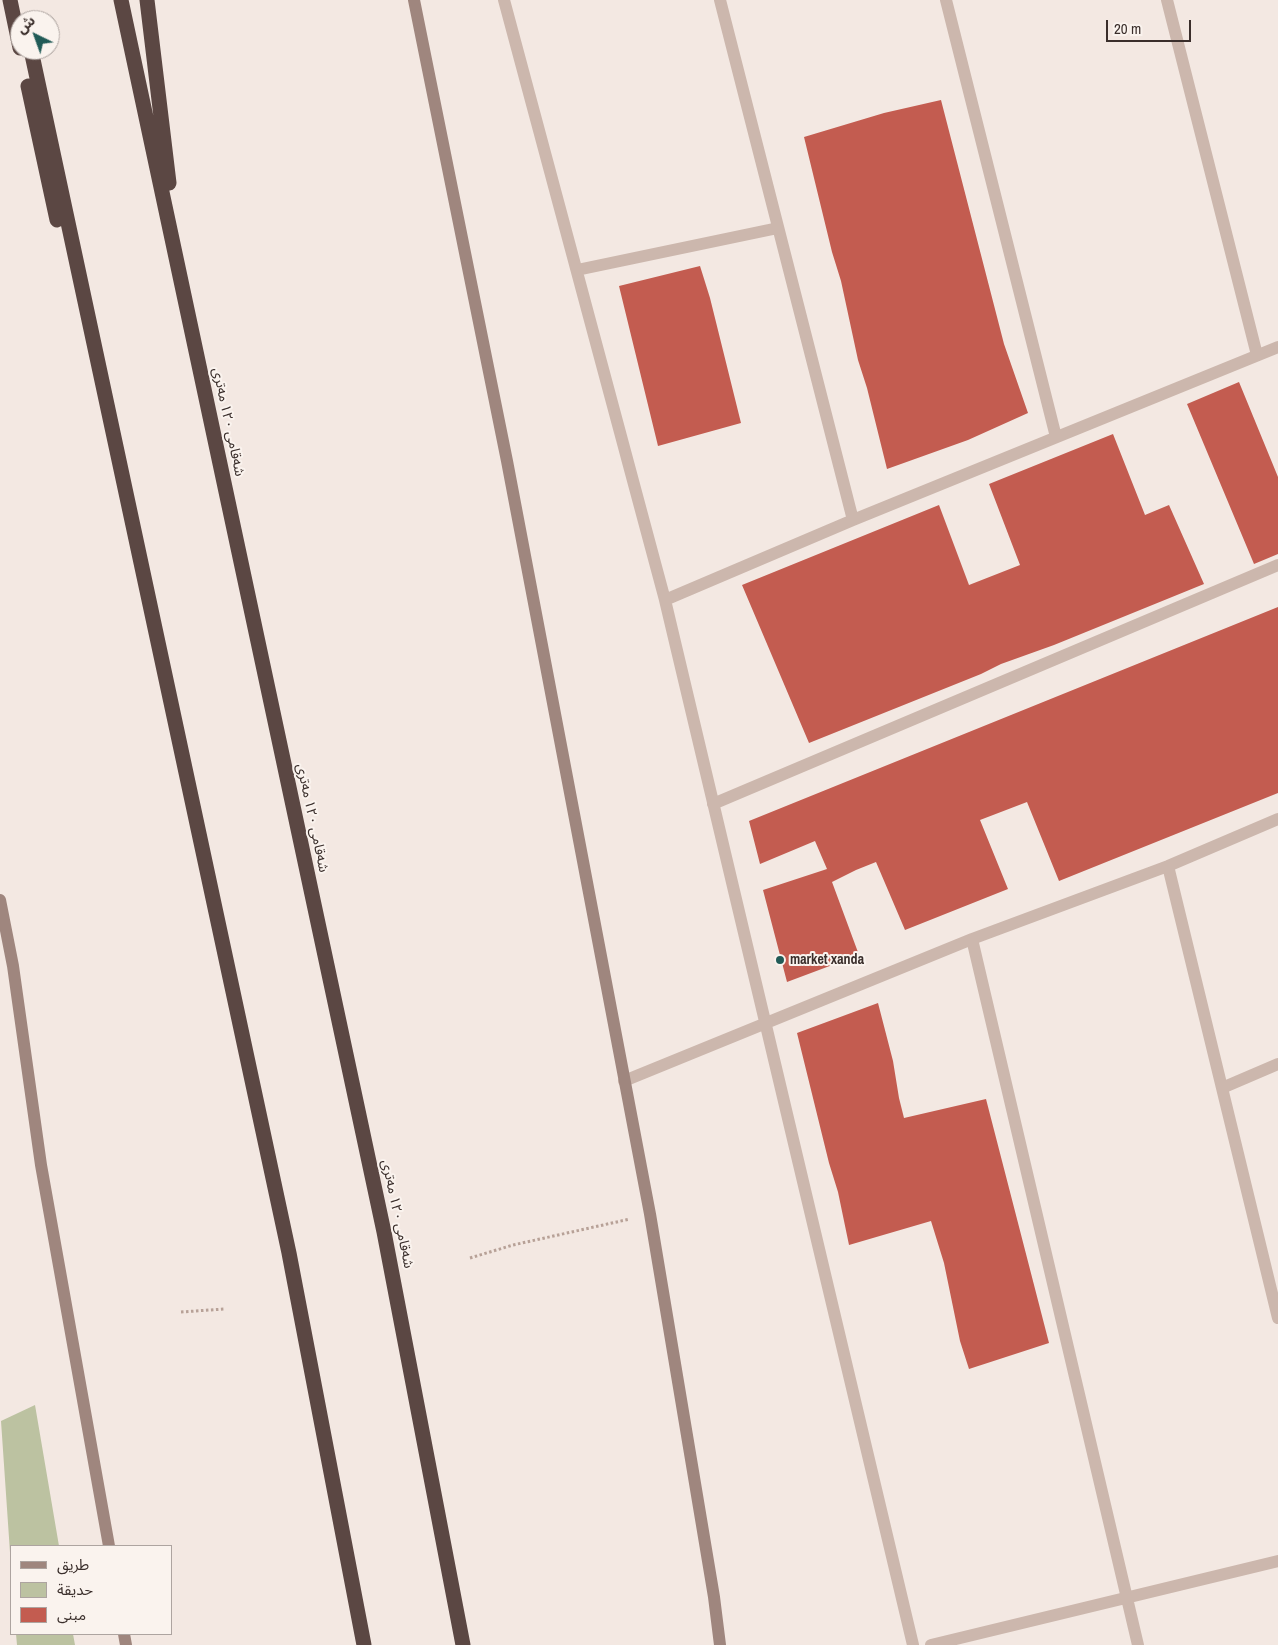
<!DOCTYPE html>
<meta charset="utf-8">
<style>
body{margin:0}
#map{position:relative;width:1278px;height:1645px;overflow:hidden;background:#f3e8e2;font-family:"Archivo Narrow","Noto Sans Arabic",sans-serif}
canvas{display:block}
.legend{position:absolute;left:10px;top:1545px;width:162px;height:90px;box-sizing:border-box;background:#faf3ee;border:1px solid #ada4a0;margin:0;padding:6px 9px;list-style:none;font-size:15px;color:#3a2e2b}
.legend li{display:flex;align-items:center;gap:10px;height:25px}
.legend b{width:25px;border:1px solid #ada4a0}
.north{position:absolute;left:10px;top:10px;width:50px;height:50px;box-sizing:border-box;background:#faf3ee;border:1px solid #ada4a0;border-radius:50%;rotate:318deg;font-size:14px;font-weight:700;line-height:20px;text-align:center;color:#3a2e2b}
.north::after{content:'';display:block;margin:auto;width:18px;height:22px;background:#215b57;clip-path:polygon(50% 0,100% 100%,50% 72%,0 100%)}
.scale{position:absolute;left:1106px;top:20px;width:85px;height:22px;box-sizing:border-box;border:2px solid #3a2e2b;border-top:0;padding-left:6px;font-size:15px;line-height:18px;white-space:nowrap;color:#3a2e2b;-webkit-text-stroke:4px #faf3ee;paint-order:stroke}
</style>
<div id="map">
<canvas width="1278" height="1645"></canvas>
<ul class="legend">
<li><b style="height:6px;background:#9f867e"></b>طريق</li>
<li><b style="height:14px;background:#bcc2a1"></b>حديقة</li>
<li><b style="height:14px;background:#c35c50"></b>مبنى</li>
</ul>
<div class="north">ش</div>
<div class="scale">20 m</div>
</div>
<script>
const g = document.querySelector('canvas').getContext('2d');
g.lineJoin = 'round';
function fill(path, color) { g.fillStyle = color; g.fill(path, 'evenodd'); }
const toPath = rows => new Path2D(rows.map(r => 'M' + r).join(''));
function stroke(path, color, width, dash) { g.strokeStyle = color; g.lineWidth = width; g.lineCap = dash ? 'butt' : 'round'; g.setLineDash(dash || []); g.stroke(path); }
function write(font, color, halo, rows, align = 'center') {
  g.font = font + ' "Archivo Narrow","Noto Sans Arabic",sans-serif'; g.lineWidth = 4; g.setLineDash([]); g.textBaseline = 'middle'; g.strokeStyle = halo; g.fillStyle = color; for (const [text, x, y, turn = 0] of rows) {
    g.save(); g.translate(x, y); g.rotate((+turn || 0) * Math.PI / 180); g.textAlign = isNaN(turn) ? turn : align; if (halo) g.strokeText(text, 0, 0); g.fillText(text, 0, 0); g.restore();
  }
}
const green = toPath([
 [35,1405,59,1546,11,1546,11,1567,1,1421],
 [16,1634,73,1634,75,1645,17,1645]
]);
const building = toPath([
 [941,100,1004,344,1028,413,968,440,887,469,867,388,858,360,841,281,832,252,804,137,884,113],
 [700,266,710,298,741,423,658,446,619,286],
 [1239,382,1278,477,1278,554,1254,564,1187,404],
 [1113,434,1145,515,1169,505,1204,584,1054,645,1001,664,981,674,809,743,742,585,939,505,969,585,1020,565,989,484],
 [1278,607,1278,793,1059,881,1027,802,980,820,1008,889,905,930,876,862,856,870,832,882,859,955,787,982,763,890,827,869,815,841,760,864,749,821],
 [878,1003,893,1061,899,1098,904,1118,986,1099,1049,1343,969,1369,960,1341,944,1263,931,1221,849,1245,838,1192,829,1163,797,1033]
]);
const path = toPath([
 [470,1258,513,1245,630,1219],
 [181,1312,224,1309]
]);
const street = toPath([
 [504,0,665,600,913,1645],
 [720,0,853,520],
 [946,0,1056,437],
 [1167,0,1257,355],
 [577,270,778,228],
 [665,600,853,520,1278,347],
 [713,804,1278,565],
 [1168,866,1278,1318],
 [972,939,1138,1645],
 [624,1081,972,939,1168,866,1278,819],
 [1222,1088,1278,1064],
 [931,1645,1278,1561]
]);
const secondary = toPath([
 [414,0,507,461,650,1214,714,1597,720,1645],
 [0,900,13,966,41,1165,109,1546],
 [124,1634,126,1645]
]);
const highway = toPath([
 [10,0,20,48],
 [121,0,384,1232,463,1645],
 [147,0,169,183],
 [31,50,289,1253,364,1645],
 [28,86,57,220]
]);
const markers = [
 [780,960,5,"#215b57"]
];
const streetNames = [
 ["شەقامی ١٢٠ مەتری",228,422,78],
 ["شەقامی ١٢٠ مەتری",312,818,78],
 ["شەقامی ١٢٠ مەتری",397,1214,78]
];
const poiNames = [
 ["market xanda",790,960]
];
fill(green, '#bcc2a1');
fill(building, '#c35c50');
stroke(path, '#b7a197', 3, [2.5, 2.5]);
stroke(street, '#ccb7ad', 12);
stroke(secondary, '#9f867e', 12);
stroke(highway, '#5b4743', 15);
for (const [x, y, r, color] of markers) { const dot = new Path2D(); dot.arc(x, y, r, 0, 2 * Math.PI); g.fillStyle = color; g.fill(dot); stroke(dot, '#faf3ee', 2); }
write('14px', '#3a2e2b', '#faf3ee', streetNames);
write('bold 14px', '#3a2e2b', '#faf3ee', poiNames, 'left');
</script>
